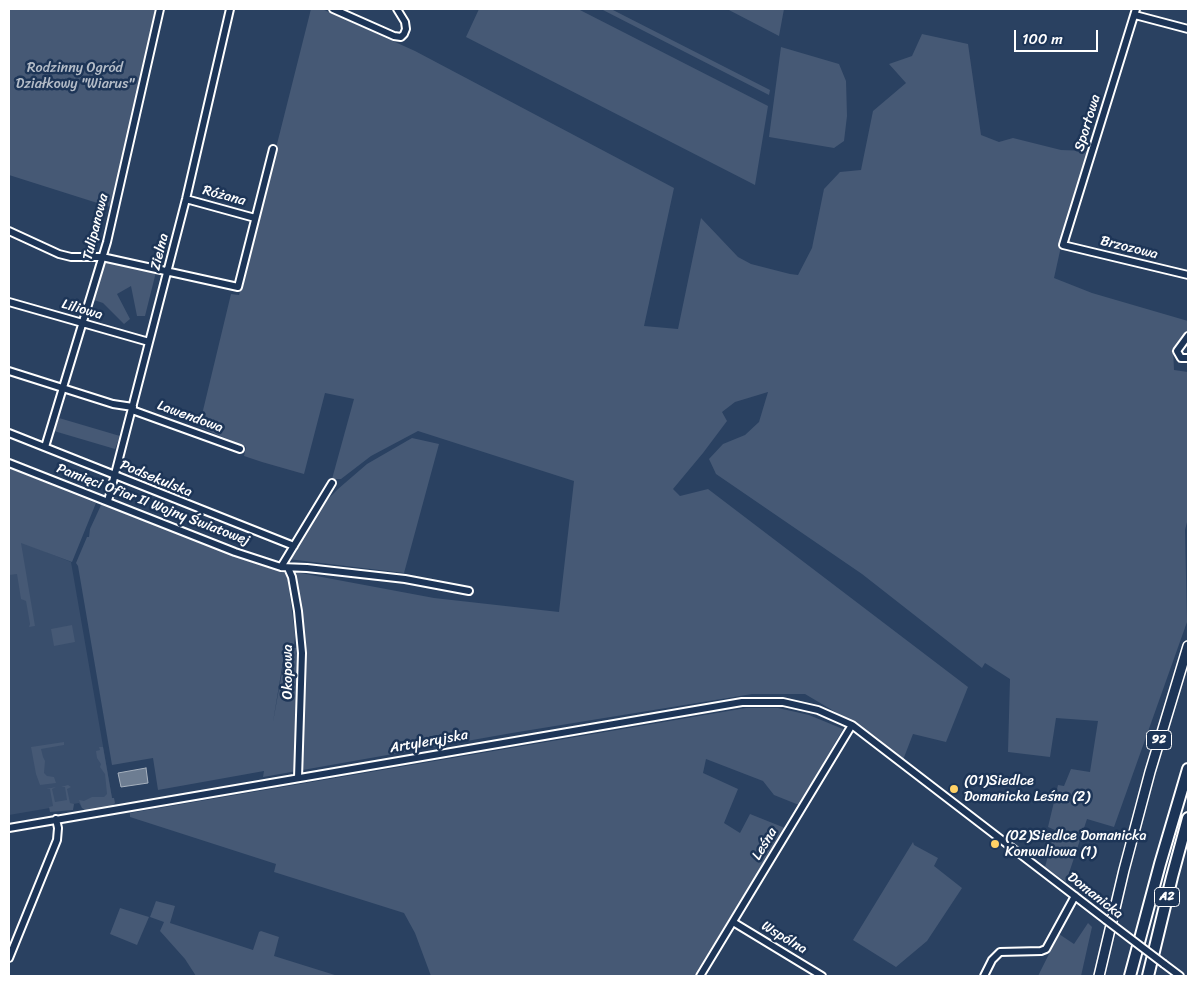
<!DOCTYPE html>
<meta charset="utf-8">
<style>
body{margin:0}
#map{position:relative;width:1197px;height:985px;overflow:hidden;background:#2a4161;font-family:Sriracha,sans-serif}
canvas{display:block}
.frame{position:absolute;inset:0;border:10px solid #fff;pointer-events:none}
.scale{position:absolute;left:1014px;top:30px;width:84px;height:22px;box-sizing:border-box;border:2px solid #fff;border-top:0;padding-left:6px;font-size:15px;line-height:18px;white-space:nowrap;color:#fff;-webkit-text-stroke:4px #1d3557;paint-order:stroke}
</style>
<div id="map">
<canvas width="1197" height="985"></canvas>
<div class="frame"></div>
<div class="scale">100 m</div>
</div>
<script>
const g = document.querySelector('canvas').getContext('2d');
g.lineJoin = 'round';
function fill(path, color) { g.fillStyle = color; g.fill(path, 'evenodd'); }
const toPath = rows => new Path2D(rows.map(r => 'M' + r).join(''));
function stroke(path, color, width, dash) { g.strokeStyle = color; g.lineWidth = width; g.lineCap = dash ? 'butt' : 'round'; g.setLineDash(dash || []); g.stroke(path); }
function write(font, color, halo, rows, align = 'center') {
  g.font = font + ' Sriracha,sans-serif'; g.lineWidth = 5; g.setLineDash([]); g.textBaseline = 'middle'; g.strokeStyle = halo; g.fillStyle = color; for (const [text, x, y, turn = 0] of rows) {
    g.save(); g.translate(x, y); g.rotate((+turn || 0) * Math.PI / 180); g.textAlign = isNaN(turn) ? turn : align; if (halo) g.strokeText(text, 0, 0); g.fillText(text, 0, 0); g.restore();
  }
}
const built = toPath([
 [9,537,71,562,112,798,108,803,82,808,79,803,9,815]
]);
const green = toPath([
 [9,9,158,9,112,205,110,207,9,175],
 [311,9,322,9,415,51,674,188,644,326,678,329,701,218,738,257,751,264,790,274,798,275,812,248,824,189,840,172,861,170,873,111,906,83,889,64,912,56,922,34,968,44,981,135,999,142,1013,138,1061,150,1088,151,1062,242,1054,278,1092,293,1188,321,1188,331,1173,349,1174,370,1188,372,1188,518,1185,530,1187,622,1114,827,1087,819,1066,882,1045,867,1055,830,1048,827,1058,785,1064,786,1071,769,1090,772,1098,721,1056,718,1050,757,1008,752,1010,679,985,663,982,668,862,574,716,474,709,459,723,444,745,435,759,422,768,392,735,402,722,412,727,421,703,453,673,489,680,496,708,489,968,687,946,742,913,734,903,760,854,723,805,694,752,694,512,733,263,777,264,771,158,790,153,758,112,765,78,566,76,563,87,537,89,537,90,529,102,503,287,573,295,635,294,647,285,649,273,722,286,650,304,646,301,612,295,572,434,598,559,612,574,481,418,431,371,456,341,479,332,479,354,399,325,393,304,474,262,462,244,456,246,447,199,427,231,294,239,295],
 [479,9,578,9,768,106,755,185,466,37],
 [601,9,611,9,770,90,769,95],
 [727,9,784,9,779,36],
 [781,47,839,64,846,81,847,116,844,141,834,148,769,137],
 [108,262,156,272,145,316,137,316,131,286,117,294,130,319,124,324,103,303,91,299,102,266],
 [59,418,120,436,115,449,54,431],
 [412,438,439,444,404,573,288,559,325,502,338,489,367,464],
 [9,468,96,503,72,562,21,543,35,626,29,627,30,624,26,601,21,599,17,574,9,575],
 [72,625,75,642,54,646,51,629],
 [746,708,778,708,796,712,809,715,843,729,799,805,774,795,763,781,706,759,703,773,738,789,724,823,740,833,750,814,785,828,694,976,431,976,415,933,404,913,274,872,276,864,130,817,130,813],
 [64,742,64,745,41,749,43,757,45,761,44,773,47,776,54,777,56,783,40,785,36,774,31,747],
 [99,747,103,747,112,798,114,798,115,803,112,806,86,811,82,808,79,800,84,801,92,797,104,797,107,794,105,774,100,767,101,764,97,758,96,751,100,750],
 [68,785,71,787,67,789,70,803,74,804,73,810,50,812,49,807,53,806,50,789,46,789,56,787,52,789,55,802,67,800,65,787,61,787],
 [913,842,914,845,938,858,934,866,962,888,927,941,896,967,853,940],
 [156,901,175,906,170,923,253,950,259,932,261,931,279,937,274,956,338,976,196,976,185,959,160,931,164,922,150,917],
 [120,908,149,917,137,945,110,934],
 [1088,923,1092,927,1081,976,1038,976,1059,934,1074,944]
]);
const water = toPath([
 [146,768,148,783,121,787,118,773,146,768]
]);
const minor = toPath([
 [333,9,394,36,401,37,404,34,406,29,405,22,397,9],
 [1136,9,1063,245,1188,275],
 [1135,15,1188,29],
 [186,199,255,218],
 [9,231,59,254,71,257,102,257,238,287,273,149],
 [9,302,149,342],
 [1188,336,1177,351,1181,358,1188,358],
 [9,371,113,404,133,407],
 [132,410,240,449],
 [9,433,294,546],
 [45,447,107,242,160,9],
 [9,463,235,552,281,567,307,568,405,579,469,591],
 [108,501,186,199,230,9],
 [281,567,332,483],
 [288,568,292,577,298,611,302,653,298,778],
 [9,828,742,702,783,702,818,710,852,725,1106,920],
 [733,922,822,976],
 [9,958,57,840,58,828,56,819],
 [1164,964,1180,976],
 [700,976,852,725],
 [984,976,992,960,1000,952,1041,951,1046,949,1075,896]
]);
const major = toPath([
 [1099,976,1124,870,1150,772,1188,646]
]);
const highway = toPath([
 [1130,976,1160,864,1188,769],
 [1148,976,1172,877,1188,818]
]);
const minorBridge = toPath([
 [1106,920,1164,964]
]);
const markers = [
 [954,789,5,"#ffd166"],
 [995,844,5,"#ffd166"]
];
const shields = [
 [1159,740,25],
 [1167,897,25]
];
const shieldNames = [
 ["92",1159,740],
 ["A2",1167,897]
];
const parkNames = [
 ["Rodzinny Ogród",75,68],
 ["Działkowy \"Wiarus\"",75,84]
];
const streetNames = [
 ["Sportowa",1088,123,-73],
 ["Różana",224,196,15],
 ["Tulipanowa",96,227,-76],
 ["Brzozowa",1129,248,14],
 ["Zielna",160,252,-76],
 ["Liliowa",82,310,16],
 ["Lawendowa",190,417,20],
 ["Podsekulska",156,479,22],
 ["Pamięci Ofiar II Wojny Światowej",153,505,21],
 ["Okopowa",288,672,-90],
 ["Artyleryjska",429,742,-10],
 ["Leśna",765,844,-59],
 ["Domanicka",1095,896,38],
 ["Wspólna",784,938,31]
];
const poiNames = [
 ["(01)Siedlce",964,781],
 ["Domanicka Leśna (2)",964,797],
 ["(02)Siedlce Domanicka",1005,836],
 ["Konwaliowa (1)",1005,852]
];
fill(built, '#394e6c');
fill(green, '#465975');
fill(water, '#6d7d92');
stroke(water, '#a7b1be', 1);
stroke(minor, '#fff', 10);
stroke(major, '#fff', 12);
stroke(highway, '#fff', 14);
stroke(minor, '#1d3557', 6);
stroke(major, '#1d3557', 9);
stroke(highway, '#1d3557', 10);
stroke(minorBridge, '#fff', 10, []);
stroke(minorBridge, '#1d3557', 6);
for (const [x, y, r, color] of markers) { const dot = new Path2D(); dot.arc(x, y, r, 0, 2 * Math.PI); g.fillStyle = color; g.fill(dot); stroke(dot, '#1d3557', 2); }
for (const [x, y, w] of shields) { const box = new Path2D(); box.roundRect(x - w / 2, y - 9.5, w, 19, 4); g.fillStyle = '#1d3557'; g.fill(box); stroke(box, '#fff', 1); }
write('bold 12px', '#fff', null, shieldNames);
write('14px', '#b5bdc8', '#1d3557', parkNames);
write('14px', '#fff', '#1d3557', streetNames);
write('14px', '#fff', '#1d3557', poiNames, 'left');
</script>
